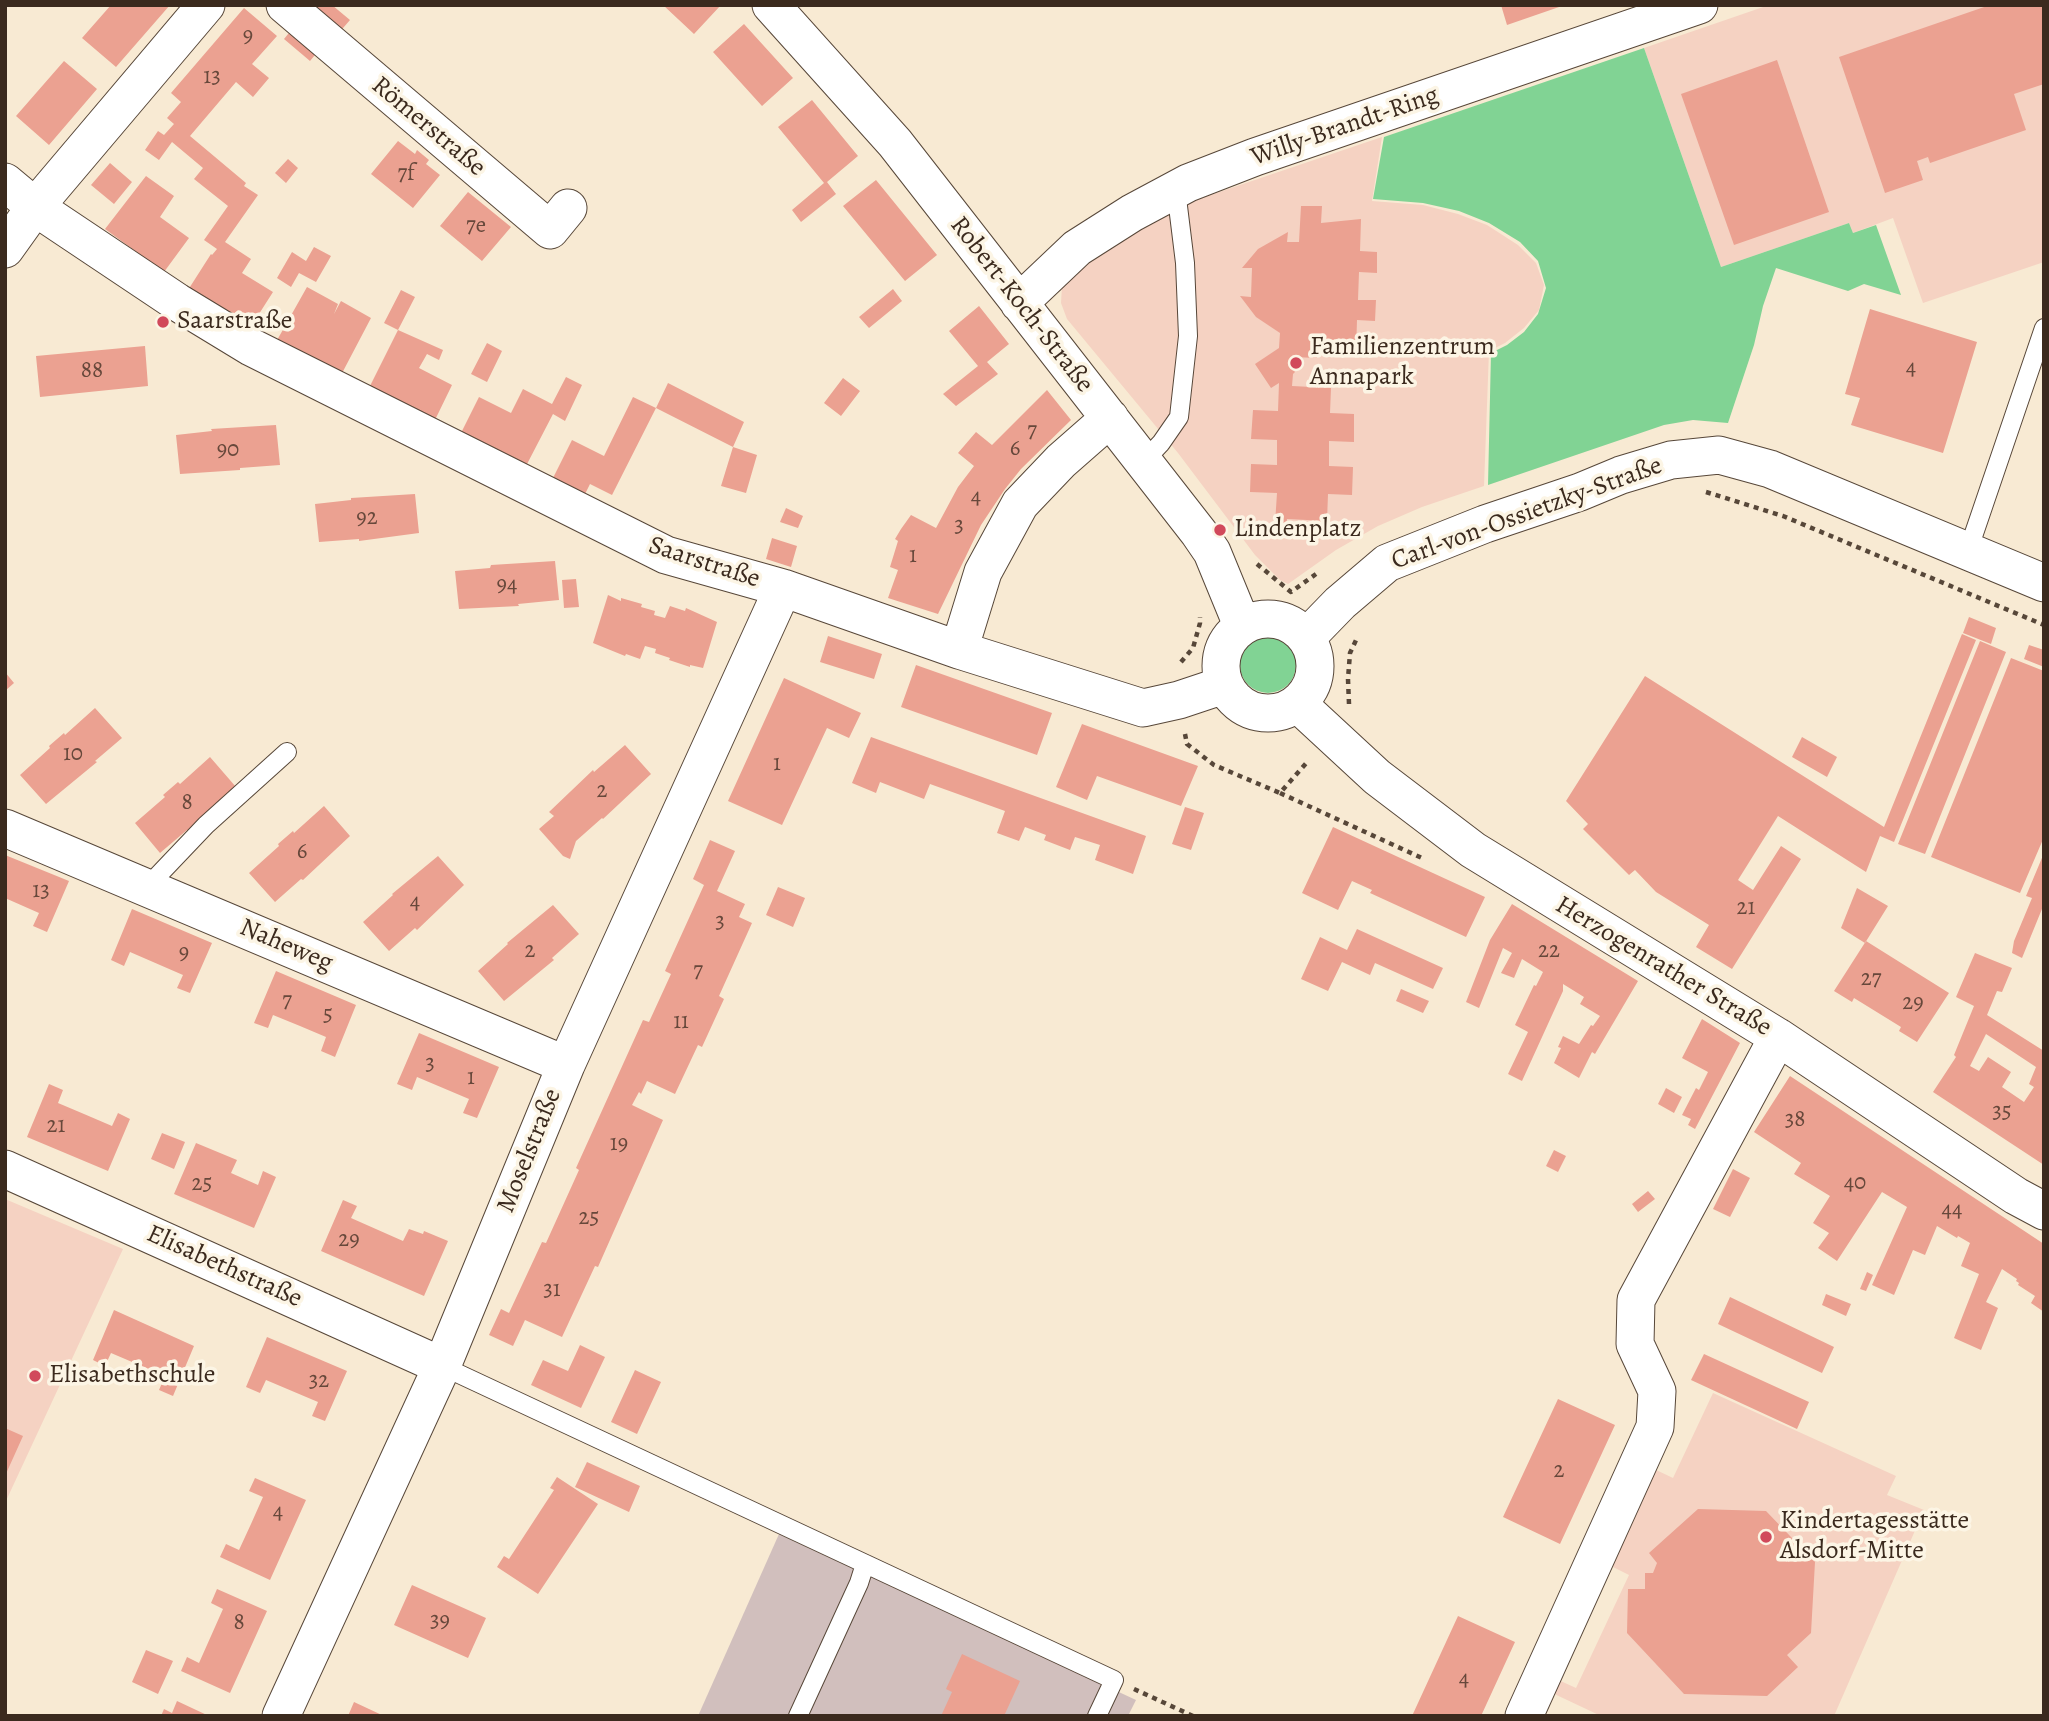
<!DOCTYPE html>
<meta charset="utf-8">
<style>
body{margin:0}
#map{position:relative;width:2049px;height:1721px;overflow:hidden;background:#f8ead3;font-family:Alegreya,serif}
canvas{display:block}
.frame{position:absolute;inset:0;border:7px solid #3b2a1e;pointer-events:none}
</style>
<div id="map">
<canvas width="2049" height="1721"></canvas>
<div class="frame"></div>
</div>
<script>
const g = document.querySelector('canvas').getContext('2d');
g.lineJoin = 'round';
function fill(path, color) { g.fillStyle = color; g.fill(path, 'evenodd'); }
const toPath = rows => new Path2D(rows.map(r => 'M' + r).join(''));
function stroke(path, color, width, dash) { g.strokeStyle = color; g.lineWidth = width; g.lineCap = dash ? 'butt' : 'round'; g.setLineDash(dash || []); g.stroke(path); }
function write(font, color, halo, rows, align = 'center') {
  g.font = font + ' Alegreya,serif'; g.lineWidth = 7; g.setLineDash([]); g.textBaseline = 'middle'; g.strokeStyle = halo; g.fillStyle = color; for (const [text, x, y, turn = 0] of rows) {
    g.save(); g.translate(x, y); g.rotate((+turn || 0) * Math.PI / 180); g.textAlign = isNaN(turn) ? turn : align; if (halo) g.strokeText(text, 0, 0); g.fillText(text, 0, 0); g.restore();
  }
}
const built = toPath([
 [1769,5,2044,5,2044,262,1923,303,1893,218,1853,233,1849,223,1721,267,1644,48],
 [1382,137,1372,201,1423,205,1458,214,1487,225,1518,245,1536,263,1544,285,1539,310,1524,328,1505,343,1489,351,1484,486,1422,507,1378,526,1336,550,1288,584,1280,580,1255,555,1178,453,1067,319,1061,303,1062,286,1078,270,1114,241,1166,210],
 [5,1199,123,1249,5,1503],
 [1713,1393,1896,1476,1887,1495,1924,1510,1834,1716,1601,1716,1548,1691,1554,1678,1576,1688,1629,1575,1607,1564,1652,1468,1673,1478]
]);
const industrial = toPath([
 [779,1534,1136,1700,1128,1716,698,1716]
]);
const green = toPath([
 [1644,48,1721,267,1849,223,1853,233,1876,225,1901,295,1864,284,1848,291,1776,268,1763,306,1754,345,1728,423,1693,420,1664,425,1488,485,1491,353,1507,345,1524,332,1538,314,1546,288,1538,261,1520,242,1489,223,1459,211,1423,203,1373,199,1384,137],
 '1240 665a28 28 0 1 1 56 0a28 28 0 1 1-56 0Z'
]);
const building = toPath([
 [111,5,170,5,116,67,82,38],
 [314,5,332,5,350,20,337,35,309,11],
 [663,5,721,5,694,34],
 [1501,5,1562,5,1562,6,1507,25],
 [1990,5,2044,5,2044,84,2014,94,2026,130,1930,163,1928,157,1917,161,1923,180,1885,193,1839,57],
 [244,8,277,36,252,64,269,78,253,97,236,82,190,136,246,183,244,186,258,195,225,242,251,259,242,273,273,292,250,328,188,290,211,254,212,255,217,249,204,240,228,206,194,179,203,168,172,142,159,160,145,150,158,131,164,135,174,124,167,118,181,102,171,93],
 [744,24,793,78,762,106,713,52],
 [293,28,319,50,310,61,284,39],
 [1777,60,1829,212,1734,245,1681,94],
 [64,61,97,89,49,145,16,116],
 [812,100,858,156,827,182,836,194,801,222,792,210,824,183,778,127],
 [398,141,415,154,417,150,429,160,426,164,440,175,413,208,371,174],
 [288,159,298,168,286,183,275,173],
 [110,163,132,182,114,204,91,185],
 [146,176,174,196,160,217,189,238,164,272,105,229],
 [876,180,937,255,905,281,843,206],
 [468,192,511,227,482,261,440,226],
 [1301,206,1322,206,1321,223,1361,219,1360,251,1377,252,1377,273,1359,272,1358,300,1376,300,1375,321,1357,320,1356,353,1317,346,1317,358,1293,357,1293,370,1295,372,1293,374,1292,386,1331,388,1330,413,1354,414,1354,442,1329,441,1329,466,1353,467,1352,495,1328,494,1327,521,1287,519,1286,525,1275,524,1277,493,1250,492,1251,464,1277,465,1277,440,1251,439,1253,410,1278,411,1279,383,1271,388,1255,364,1279,348,1280,333,1256,317,1240,296,1251,297,1252,268,1242,268,1258,249,1288,232,1287,242,1299,242],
 [314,247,331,256,316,282,299,273,291,287,277,278,292,252,306,261],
 [307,287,338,304,334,314,341,301,371,318,340,377,276,342],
 [893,289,902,301,869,328,859,317],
 [401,290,415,297,398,330,443,350,439,360,427,354,419,368,452,385,434,422,368,390,398,330,384,323],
 [979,306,1009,344,987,362,998,374,956,406,943,394,978,366,949,331],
 [1870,309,1977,342,1943,453,1851,425,1860,398,1845,394],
 [487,343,502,351,487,382,471,374],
 [145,346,148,386,40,397,36,356],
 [566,377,582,385,565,421,553,414,526,466,460,435,479,397,511,413,523,389,552,404],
 [843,378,860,391,841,416,824,403],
 [668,383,744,422,733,447,656,408,612,495,590,484,584,496,552,480,572,440,604,456,633,397,656,408],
 [1047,390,1071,420,1021,469,1005,489,981,525,938,614,888,598,898,570,890,567,898,541,895,539,901,529,911,515,936,528,958,487,974,466,958,453,976,432,992,445],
 [276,425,280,465,240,468,240,470,180,474,176,435,212,431,211,429],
 [733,447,757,455,746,493,721,486],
 [415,494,419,533,359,541,359,539,319,542,315,504,351,500,351,498],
 [786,508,803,516,798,528,780,522],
 [772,538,797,546,791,567,766,559],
 [555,561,559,600,518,604,519,606,459,609,455,571,490,568,491,565],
 [576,579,579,607,564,608,562,580],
 [608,595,621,601,621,598,642,604,641,607,655,611,654,615,665,618,670,606,685,611,686,608,717,622,703,668,690,665,690,667,669,660,670,658,655,653,656,649,645,646,640,659,626,654,625,656,593,643],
 [1969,617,1996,628,1991,644,1963,633],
 [1962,634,1976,640,1894,842,1880,836,1866,872,1778,816,1738,880,1753,890,1781,846,1801,859,1732,969,1696,947,1709,925,1656,892,1635,870,1629,875,1583,829,1588,824,1566,801,1645,676,1884,827],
 [828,636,882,654,874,679,820,662],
 [1980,641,2006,652,1925,854,1898,844],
 [2029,645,2044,650,2044,667,2024,659],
 [2011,658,2044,671,2044,837,2020,893,1931,857],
 [916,665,1052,713,1037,755,901,707],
 [5,672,14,683,5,691],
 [784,678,861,713,849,738,827,728,782,825,728,801],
 [95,708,122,738,95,761,97,762,46,804,20,775,50,748,49,746,64,733,65,735],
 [1082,724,1198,766,1181,806,1097,776,1087,800,1056,787],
 [871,737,1146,836,1133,874,1095,860,1100,845,1075,837,1070,850,1044,840,1046,835,1025,827,1019,841,997,833,1005,811,930,784,924,799,880,782,876,793,852,783],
 [1802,737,1837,757,1827,777,1792,757],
 [625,745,651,774,603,819,602,818,576,841,570,859,563,856,539,829,554,816,549,812,593,770,594,772],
 [210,757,236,787,188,831,187,830,160,853,135,823,165,797,163,795,178,782,180,784],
 [324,806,350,836,303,880,301,879,275,902,249,873,279,846,278,844,293,831,294,833],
 [1185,807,1204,813,1191,850,1172,844],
 [1333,827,1485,897,1466,937,1370,893,1372,890,1352,881,1338,910,1302,893],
 [710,840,735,851,717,891,745,904,739,917,752,923,719,996,724,999,702,1047,698,1045,675,1094,647,1081,641,1094,639,1092,632,1105,663,1120,598,1267,595,1266,562,1337,525,1320,513,1346,489,1335,501,1309,509,1313,542,1242,546,1243,579,1170,576,1168,643,1020,649,1022,671,974,665,971,704,885,693,879],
 [2044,853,2044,904,2022,958,2012,953,2014,941,2032,898,2026,896],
 [5,855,69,881,47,932,33,926,39,913,5,898],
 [438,856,464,885,417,930,415,928,389,951,363,922,393,895,392,894],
 [778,887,805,898,793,927,766,915],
 [1857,888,1888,906,1865,943,1841,928],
 [1512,904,1638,981,1595,1054,1592,1052,1579,1078,1554,1063,1561,1048,1558,1047,1563,1036,1579,1044,1591,1025,1593,1026,1600,1016,1580,1004,1584,997,1563,984,1563,991,1522,1081,1508,1074,1528,1032,1515,1025,1534,985,1536,986,1543,972,1522,959,1514,978,1501,973,1512,953,1503,948,1479,1008,1466,1002,1490,940],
 [553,905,579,934,552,958,554,960,504,1001,478,971,508,944,507,943],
 [132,909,212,943,190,993,177,988,183,975,130,952,124,966,111,960],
 [1357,929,1443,968,1433,989,1375,963,1370,975,1342,962,1328,991,1301,979,1320,937,1347,950],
 [1866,941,1949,993,1917,1042,1899,1031,1901,1027,1854,998,1852,1002,1834,991],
 [1975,953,2012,968,2002,992,1997,991,1987,1015,2044,1051,2044,1165,1933,1092,1956,1057,1954,1055,1974,1006,1956,997],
 [1986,1034,2036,1067,2029,1084,2034,1087,2024,1102,2002,1087,2011,1072,1988,1057,1979,1071,1970,1066],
 [276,971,356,1005,335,1057,321,1051,326,1037,300,1026,273,1015,268,1028,254,1023],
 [1401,989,1429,1001,1423,1013,1396,1001],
 [1702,1019,1740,1043,1695,1129,1688,1125,1691,1119,1682,1115,1696,1088,1699,1090,1708,1072,1682,1058],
 [419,1033,499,1067,477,1118,463,1113,469,1099,417,1077,412,1090,397,1084],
 [1790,1076,2044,1244,2044,1312,2031,1303,2035,1296,2018,1285,2019,1283,2016,1281,2017,1279,2002,1269,1986,1302,1998,1308,1981,1350,1954,1338,1979,1274,1961,1266,1970,1243,1958,1236,1957,1238,1937,1226,1925,1255,1913,1250,1894,1295,1872,1285,1907,1207,1882,1192,1837,1261,1818,1248,1829,1233,1813,1223,1830,1196,1794,1174,1801,1163,1754,1132],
 [49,1084,63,1090,58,1103,84,1114,112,1126,118,1113,130,1119,108,1171,27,1137],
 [1666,1088,1682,1097,1674,1113,1658,1104],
 [162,1133,185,1142,174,1169,151,1159],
 [196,1143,237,1160,231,1173,258,1185,263,1171,276,1177,254,1228,174,1194],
 [1554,1150,1566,1156,1558,1172,1546,1166],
 [1733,1169,1750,1178,1730,1217,1713,1209],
 [1648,1191,1655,1199,1638,1212,1632,1204],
 [343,1200,357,1206,351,1218,403,1241,409,1229,423,1234,424,1231,448,1241,424,1296,321,1251],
 [1867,1272,1873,1275,1866,1291,1860,1289],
 [1826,1294,1851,1304,1846,1316,1822,1305],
 [1730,1297,1834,1347,1822,1373,1718,1324],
 [114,1310,194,1346,173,1396,159,1390,165,1376,111,1353,105,1366,93,1360],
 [267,1337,347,1371,325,1421,312,1416,318,1402,266,1380,260,1393,246,1387],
 [580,1345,605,1357,581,1408,531,1385,543,1360,568,1371],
 [1704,1354,1809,1402,1797,1429,1691,1380],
 [635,1370,661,1382,637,1434,611,1422],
 [1558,1399,1615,1425,1560,1544,1503,1517],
 [5,1428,23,1436,5,1476],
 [587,1462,640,1486,629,1512,575,1487],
 [557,1477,598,1504,538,1594,497,1567,504,1556,509,1559,554,1490,550,1488],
 [255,1478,306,1500,270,1580,220,1557,226,1544,239,1550,251,1524,263,1497,249,1491],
 [1698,1509,1766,1511,1815,1562,1811,1633,1787,1655,1798,1667,1767,1696,1684,1694,1627,1633,1628,1589,1645,1589,1645,1573,1653,1573,1657,1563,1649,1553],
 [412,1585,486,1618,468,1658,394,1625],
 [217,1589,267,1611,230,1693,181,1671,187,1657,199,1663,223,1609,211,1603],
 [1458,1616,1515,1642,1481,1716,1412,1716],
 [146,1650,173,1661,158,1694,132,1682],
 [962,1654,1020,1681,1004,1716,941,1716,952,1692,946,1689],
 [177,1701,209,1716,161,1716,164,1709,172,1713],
 [354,1702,384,1716,348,1716]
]);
const path = toPath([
 [1706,492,1783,516,2044,625],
 [1257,564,1291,592,1316,574],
 [1181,662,1193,648,1200,623,1200,617],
 [1349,704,1348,679,1350,653,1357,638],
 [1185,734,1187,744,1214,765,1280,793,1309,760],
 [1280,793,1422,858],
 [1134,1689,1193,1716]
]);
const lane = toPath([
 [1143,462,1161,443,1179,417,1188,336,1185,263,1176,190],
 [1968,551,2044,328],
 [147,887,206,825,287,752],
 [442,1366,1114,1680,1097,1716],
 [798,1716,859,1583,865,1564]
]);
const street = toPath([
 [285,5,550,230,568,208],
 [771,5,895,143,1199,533,1212,552,1242,625],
 [5,182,35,207,177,302,251,347,666,555,783,588,959,650,1143,708,1179,700,1224,685],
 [5,249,35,207,206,5],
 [1019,303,1077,248,1132,213,1188,183,1255,157,1699,5],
 '1221 666a47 47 0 1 1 94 0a47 47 0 1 1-94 0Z',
 [1306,638,1340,603,1387,563,1485,524,1580,492,1621,475,1671,460,1719,455,1770,469,2044,583],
 [959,650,983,572,1020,504,1061,461,1110,418],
 [1297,703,1377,777,1473,850,1778,1037,2016,1196,2044,1211],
 [5,828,566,1065],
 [5,1169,442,1366],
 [281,1716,442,1366,566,1065,783,588],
 [1524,1716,1655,1427,1657,1391,1635,1344,1636,1300,1778,1037]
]);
const markers = [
 [163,322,7,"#d1495b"],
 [1296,363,7,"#d1495b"],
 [1220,530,7,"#d1495b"],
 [35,1376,7,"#d1495b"],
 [1766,1537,7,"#d1495b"]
];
const numberNames = [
 ["9",248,36],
 ["13",212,77],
 ["7f",406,174],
 ["7e",476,226],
 ["4",1911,368],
 ["88",92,371],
 ["7",1032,431],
 ["6",1015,449],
 ["90",228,450],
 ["4",976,497],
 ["92",367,518],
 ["3",959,526],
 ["1",913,556],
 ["94",507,585],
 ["10",73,754],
 ["1",777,764],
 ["2",602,791],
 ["8",187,803],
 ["6",302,852],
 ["13",41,891],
 ["4",415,902],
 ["21",1746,908],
 ["3",720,922],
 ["2",530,951],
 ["22",1549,951],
 ["9",184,953],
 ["7",698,971],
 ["27",1871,979],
 ["7",287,1001],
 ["29",1913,1003],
 ["5",328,1015],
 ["11",681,1022],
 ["3",430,1064],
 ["1",471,1078],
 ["35",2002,1112],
 ["38",1795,1120],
 ["21",56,1126],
 ["19",619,1144],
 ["40",1855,1183],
 ["25",202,1184],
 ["44",1952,1210],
 ["25",589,1218],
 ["29",349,1240],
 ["31",552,1290],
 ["32",319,1381],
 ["2",1559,1471],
 ["4",278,1512],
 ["39",440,1621],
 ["8",239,1623],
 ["4",1464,1679]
];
const streetNames = [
 ["Römerstraße",428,127,40],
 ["Willy-Brandt-Ring",1345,127,-19],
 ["Robert-Koch-Straße",1021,305,52],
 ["Carl-von-Ossietzky-Straße",1527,514,-20],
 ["Saarstraße",704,563,18],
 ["Naheweg",286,946,23],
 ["Herzogenrather Straße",1663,967,31],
 ["Moselstraße",530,1151,-68],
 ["Elisabethstraße",224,1267,24]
];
const poiNames = [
 ["Saarstraße",177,322],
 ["Familienzentrum",1310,348],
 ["Annapark",1310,378],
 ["Lindenplatz",1234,530],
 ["Elisabethschule",49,1376],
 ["Kindertagesstätte",1780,1522],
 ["Alsdorf-Mitte",1780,1552]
];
fill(built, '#f5d2c2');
fill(industrial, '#d1bfbd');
fill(green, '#81d394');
fill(building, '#eba191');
stroke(lane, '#574739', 20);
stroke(street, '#574739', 39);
stroke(path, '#574739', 4.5, [5, 5]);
stroke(lane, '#fff', 18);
stroke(street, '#fff', 37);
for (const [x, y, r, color] of markers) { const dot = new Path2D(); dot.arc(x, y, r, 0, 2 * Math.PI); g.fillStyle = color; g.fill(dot); stroke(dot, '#fcf5e5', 2.5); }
write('23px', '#67483b', null, numberNames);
write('26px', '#3b2a1e', '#fcf5e5', streetNames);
write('26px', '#3b2a1e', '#fcf5e5', poiNames, 'left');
</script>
